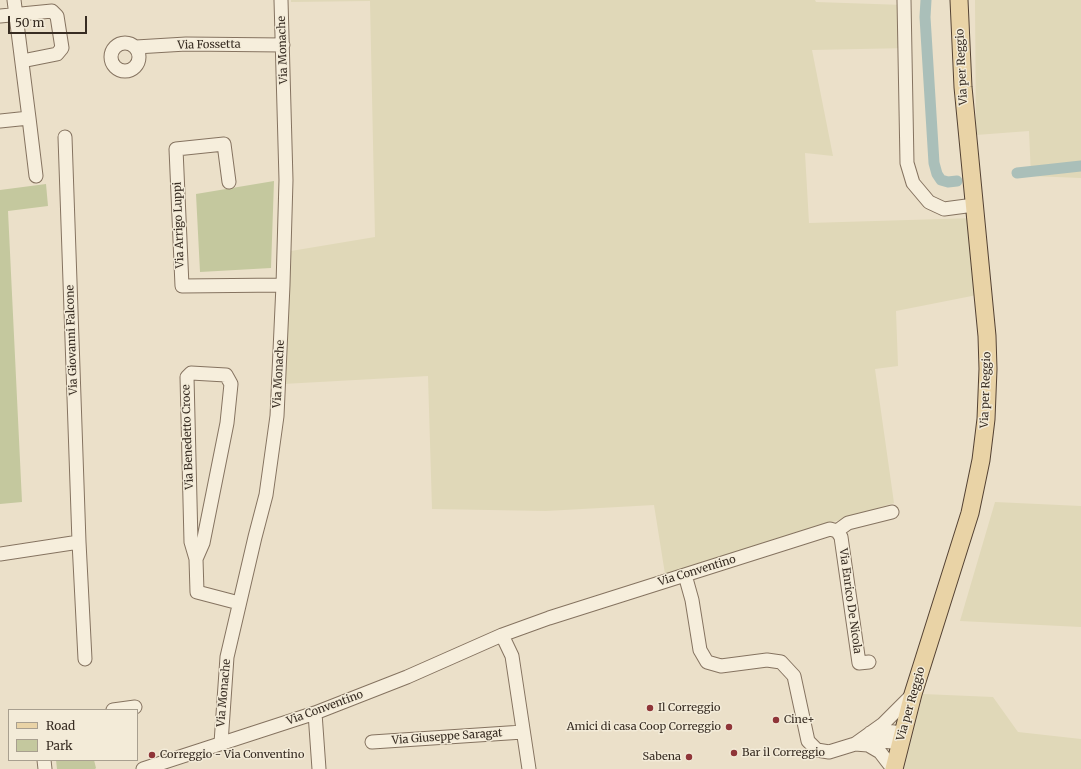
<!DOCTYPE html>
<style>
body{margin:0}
#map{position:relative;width:1081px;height:769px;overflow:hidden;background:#ebe0c9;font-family:Merriweather,serif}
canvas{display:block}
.legend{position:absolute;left:8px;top:709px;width:130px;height:52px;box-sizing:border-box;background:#f3ebd8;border:1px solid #a89f8f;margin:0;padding:5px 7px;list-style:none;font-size:12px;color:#372c22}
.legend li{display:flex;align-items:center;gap:8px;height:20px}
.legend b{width:20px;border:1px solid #a89f8f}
.scale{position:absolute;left:8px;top:16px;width:79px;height:18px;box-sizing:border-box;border:2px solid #372c22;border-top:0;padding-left:5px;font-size:12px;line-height:14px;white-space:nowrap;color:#372c22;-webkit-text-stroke:3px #f3ebd8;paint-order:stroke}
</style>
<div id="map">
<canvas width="1081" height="769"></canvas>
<ul class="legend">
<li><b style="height:5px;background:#e9d3a6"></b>Road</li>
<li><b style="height:11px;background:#c4c89e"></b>Park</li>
</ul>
<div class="scale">50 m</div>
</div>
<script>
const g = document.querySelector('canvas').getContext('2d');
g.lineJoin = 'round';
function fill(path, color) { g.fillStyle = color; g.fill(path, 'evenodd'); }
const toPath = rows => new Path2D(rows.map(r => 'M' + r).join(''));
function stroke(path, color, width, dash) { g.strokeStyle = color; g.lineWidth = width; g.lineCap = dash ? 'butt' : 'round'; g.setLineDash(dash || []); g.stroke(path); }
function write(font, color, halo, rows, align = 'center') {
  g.font = font + ' Merriweather,serif'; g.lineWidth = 3; g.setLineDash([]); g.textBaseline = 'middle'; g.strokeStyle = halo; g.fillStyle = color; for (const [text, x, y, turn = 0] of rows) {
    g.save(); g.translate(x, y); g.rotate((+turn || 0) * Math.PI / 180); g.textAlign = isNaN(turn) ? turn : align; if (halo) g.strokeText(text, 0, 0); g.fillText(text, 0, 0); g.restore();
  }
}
const farmland = toPath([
 [291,0,815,0,816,2,904,5,909,48,812,50,833,156,805,153,809,223,975,218,987,293,896,311,898,366,875,369,894,503,665,574,654,505,546,511,432,509,428,376,283,384,285,252,375,237,370,1,291,2],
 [975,0,1081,0,1081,178,1031,176,1029,131,976,135],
 [995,502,1081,506,1081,627,960,621],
 [923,694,993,697,1018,732,1081,739,1081,769,904,769]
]);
const green = toPath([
 [274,181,271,268,200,272,196,194],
 [46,184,48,206,8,211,22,502,0,504,0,190],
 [56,760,94,760,96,768,95,769,57,769]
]);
const canal = toPath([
 [926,0,925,17,934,163,937,174,941,180,948,182,957,181],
 [1017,173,1081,166]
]);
const minor = toPath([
 [904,0,907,163,913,183,929,202,944,209,974,205],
 [0,16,52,11,57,16,62,48,57,54,22,61],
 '111 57a14 14 0 1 1 28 0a14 14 0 1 1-28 0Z',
 [136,47,186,44,283,45],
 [29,118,36,176],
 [0,121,29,118,14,0],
 [65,137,79,542,85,659],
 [229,182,224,144,176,149,182,286,283,285],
 [837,531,841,537,859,663,869,662],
 [0,554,79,542],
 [196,559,203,543,227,423,231,384,226,375,191,373,187,377,191,542,196,559,197,592,239,603],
 [685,575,692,600,700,650,707,662,721,666,767,660,781,662,794,676,808,741,817,750,829,752,855,744,883,724,913,694],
 [502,635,512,656,529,769],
 [113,710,135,707],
 [315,713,319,769],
 [870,733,886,731,902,733],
 [372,742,523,732],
 [221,743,227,657,255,537,266,495,277,416,283,285,286,180,281,0],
 [855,744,868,745,880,752,893,769],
 [868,745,883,741,900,743],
 [44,760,45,769],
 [143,769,315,713,407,677,502,635,549,618,830,529,837,531,848,523,892,512]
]);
const major = toPath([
 [894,769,913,694,970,513,981,460,986,419,988,369,987,336,963,87,959,0]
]);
const markers = [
 [650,708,4,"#8f3538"],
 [776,720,4,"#8f3538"],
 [729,727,4,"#8f3538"],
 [734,753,4,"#8f3538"],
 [152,755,4,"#8f3538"],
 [689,757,4,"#8f3538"]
];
const streetNames = [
 ["Via Fossetta",209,45,-1],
 ["Via Monache",283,50,-92],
 ["Via per Reggio",962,67,-93],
 ["Via Arrigo Luppi",179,225,-92],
 ["Via Giovanni Falcone",72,340,-92],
 ["Via Monache",279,374,-87],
 ["Via per Reggio",986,390,-88],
 ["Via Benedetto Croce",188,437,-92],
 ["Via Conventino",697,571,-17],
 ["Via Enrico De Nicola",850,601,82],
 ["Via Monache",224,693,-85],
 ["Via per Reggio",911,704,-74],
 ["Via Conventino",325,708,-20],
 ["Via Giuseppe Saragat",447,737,-4]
];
const poiNames = [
 ["Il Correggio",658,708],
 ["Cine+",784,720],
 ["Amici di casa Coop Correggio",721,727,"right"],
 ["Bar il Correggio",742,753],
 ["Correggio - Via Conventino",160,755],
 ["Sabena",681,757,"right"]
];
fill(farmland, '#e0d8b8');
fill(green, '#c4c89e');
stroke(canal, '#aabfb9', 11);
stroke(minor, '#857360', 15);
stroke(major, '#544233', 19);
stroke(minor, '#f6eedc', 13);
stroke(major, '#e9d3a6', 17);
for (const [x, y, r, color] of markers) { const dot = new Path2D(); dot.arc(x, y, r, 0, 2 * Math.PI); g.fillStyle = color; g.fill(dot); stroke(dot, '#f3ebd8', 1.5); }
write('11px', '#372c22', '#f3ebd8', streetNames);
write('11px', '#372c22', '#f3ebd8', poiNames, 'left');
</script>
